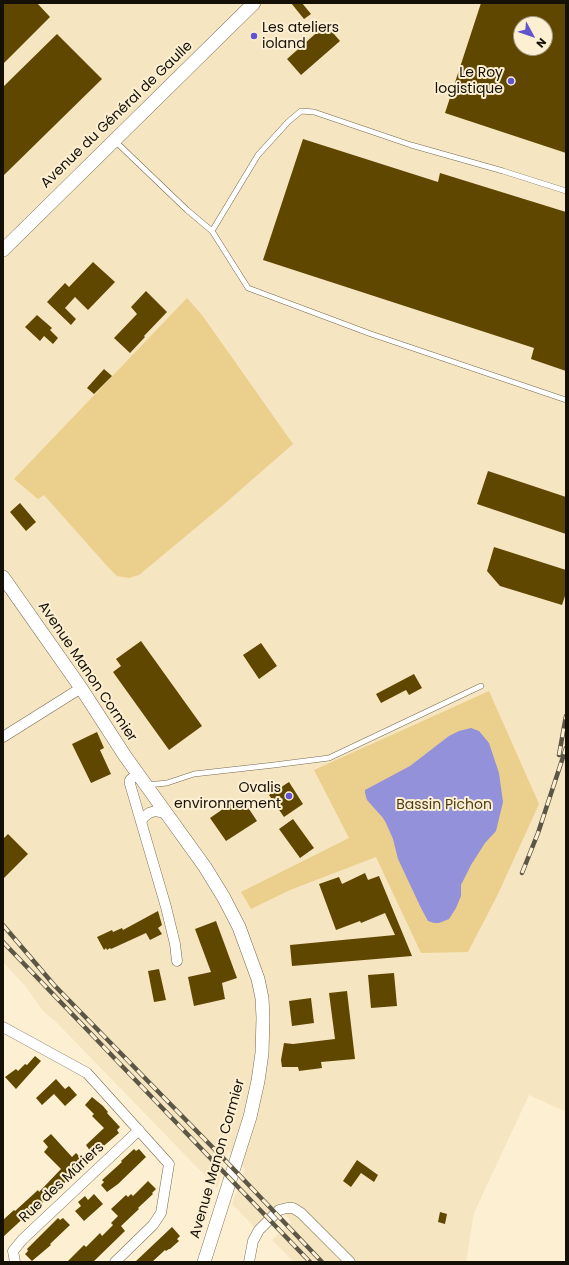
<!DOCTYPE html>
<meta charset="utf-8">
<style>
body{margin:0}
#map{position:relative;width:569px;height:1265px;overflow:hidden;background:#fdf0d2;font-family:Poppins,sans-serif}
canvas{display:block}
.frame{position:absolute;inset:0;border:4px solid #141006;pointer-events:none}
.north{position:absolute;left:513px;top:16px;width:40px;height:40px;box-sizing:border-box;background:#fdf0d2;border:1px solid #a09680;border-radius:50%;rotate:130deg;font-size:11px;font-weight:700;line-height:16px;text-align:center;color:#141006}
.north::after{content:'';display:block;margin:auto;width:14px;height:18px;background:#6254cd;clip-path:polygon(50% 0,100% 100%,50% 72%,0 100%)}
</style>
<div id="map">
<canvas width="569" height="1265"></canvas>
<div class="frame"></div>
<div class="north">N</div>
</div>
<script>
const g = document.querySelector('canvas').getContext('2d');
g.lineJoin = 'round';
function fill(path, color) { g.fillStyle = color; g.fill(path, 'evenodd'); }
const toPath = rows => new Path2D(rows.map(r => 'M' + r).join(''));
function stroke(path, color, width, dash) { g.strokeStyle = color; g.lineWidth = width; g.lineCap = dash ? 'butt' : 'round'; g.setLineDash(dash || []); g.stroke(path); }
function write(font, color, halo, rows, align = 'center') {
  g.font = font + ' Poppins,sans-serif'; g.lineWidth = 4; g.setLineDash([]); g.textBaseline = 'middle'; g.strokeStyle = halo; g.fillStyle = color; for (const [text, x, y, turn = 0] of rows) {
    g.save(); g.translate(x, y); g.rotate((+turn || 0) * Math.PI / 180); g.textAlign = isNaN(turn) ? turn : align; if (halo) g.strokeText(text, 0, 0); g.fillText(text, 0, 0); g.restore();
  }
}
const built = toPath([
 [3,3,566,3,566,1112,529,1095,474,1213,466,1262,294,1262,272,1240,291,1222,278,1204,254,1227,232,1204,245,1169,228,1150,217,1188,57,1023,43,1011,26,987,3,962],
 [521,24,545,24,545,48,521,48]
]);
const green = toPath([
 [187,298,202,315,293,444,222,506,139,575,129,578,117,576,108,567,44,495,38,499,14,479],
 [489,691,539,804,498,894,468,952,421,953,376,857,290,890,251,909,241,892,349,838,314,770]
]);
const water = toPath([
 [471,728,479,731,489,743,499,773,503,802,496,831,485,843,471,865,461,885,461,896,456,908,449,919,439,923,434,923,428,921,421,908,398,859,393,839,386,823,383,818,367,800,365,793,365,790,410,766,449,736,459,731]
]);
const building = toPath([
 [3,3,37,3,50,17,3,64],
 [291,3,302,3,311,14,304,19],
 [481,3,566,3,566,153,445,113],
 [521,24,545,24,545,48,521,48],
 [327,26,340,41,301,75,287,59,322,28,322,30],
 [57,34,102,79,3,176,3,87],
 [303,139,438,182,440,173,566,212,566,371,531,359,534,348,263,260],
 [93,262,115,282,88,310,75,297,65,308,76,319,71,325,47,302,65,283,69,287],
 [146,291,167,312,144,336,145,337,130,353,114,338,137,314,131,307],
 [37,315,52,328,50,330,58,338,53,344,44,336,40,341,25,327],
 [104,369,112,376,94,394,87,388],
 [488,471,566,497,566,534,477,504],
 [20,503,36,522,26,531,10,512],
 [494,547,566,570,566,593,562,605,500,586,487,571],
 [141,641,202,726,169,750,113,672,121,666,116,659],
 [261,643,277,666,259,679,243,655],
 [414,674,422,688,409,695,406,690,381,703,376,694],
 [97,732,104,748,100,750,111,774,91,783,72,744],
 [289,782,303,804,284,817,269,795],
 [236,800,242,809,247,806,257,821,226,841,210,818],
 [293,819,314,848,300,858,279,829],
 [8,834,28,854,3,879,3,839],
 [365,873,368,880,379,876,412,956,292,966,290,945,395,935,385,913,361,923,360,921,336,930,319,884,339,877,342,884],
 [158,911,162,925,158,928,162,934,150,940,146,933,111,949,110,948,107,950,106,948,104,950,97,937,112,930,113,932,122,928,123,930],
 [216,921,237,978,222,983,225,999,194,1006,188,977,211,972,195,929],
 [159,969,166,1000,154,1002,148,971],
 [394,973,397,1006,371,1008,368,975],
 [347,991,355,1059,321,1062,322,1068,299,1071,298,1067,282,1067,281,1060,284,1043,293,1044,335,1039,329,993],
 [311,998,314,1023,292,1026,289,1001],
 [35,1056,41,1061,16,1089,5,1077,16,1069,18,1071,25,1064,27,1065],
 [56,1079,65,1089,69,1086,77,1095,65,1106,54,1094,42,1105,36,1098],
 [92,1097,103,1106,108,1112,107,1113,120,1127,117,1130,119,1133,93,1155,86,1145,104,1128,92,1116,94,1114,85,1105],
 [51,1134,72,1157,76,1153,83,1160,73,1170,74,1171,71,1174,73,1175,59,1188,58,1186,54,1189,54,1188,42,1201,43,1202,30,1215,29,1213,3,1237,3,1220,14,1210,15,1211,38,1190,39,1192,61,1169,44,1152,48,1147,43,1141],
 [134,1149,136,1151,139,1149,146,1157,118,1184,107,1192,101,1185,104,1182,102,1180,122,1162,121,1161],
 [357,1160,378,1175,374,1182,361,1173,351,1187,343,1181],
 [148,1181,156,1189,152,1193,153,1194,138,1208,139,1209,121,1226,125,1231,93,1262,67,1262,84,1245,86,1247,100,1233,102,1236,113,1225,111,1223,118,1216,111,1209,126,1195,128,1197,131,1194,133,1196],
 [94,1194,103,1204,84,1221,75,1211,81,1206,78,1202,85,1196,88,1200],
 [440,1212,447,1214,445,1224,438,1222],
 [58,1218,60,1220,63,1218,70,1225,50,1244,51,1245,32,1261,25,1254,28,1251,27,1249],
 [172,1227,180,1236,177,1239,179,1241,170,1249,169,1249,166,1251,165,1250,152,1262,135,1262]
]);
const service = toPath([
 [115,141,187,210,212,231,248,288,371,334,566,400],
 [212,231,258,155,288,122,301,111,314,112,411,145,503,171,566,191],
 [147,785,167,783,194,774,274,765,329,758,481,686]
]);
const minor = toPath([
 [3,737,81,688],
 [137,774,130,780,130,784,166,907,175,944,177,961],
 [141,822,144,817,149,813,155,811,166,813],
 [3,1027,87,1073,169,1164,161,1213,153,1225,115,1262],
 [15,1262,13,1251,23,1239,139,1130],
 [249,1262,253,1241,259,1230,279,1210,287,1208,293,1208,301,1213,350,1262]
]);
const tertiary = toPath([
 [3,250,254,3],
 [3,577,81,688,125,756,205,867,224,898,239,927,258,979,262,998,263,1018,262,1053,258,1081,250,1117,204,1262]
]);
const rail = toPath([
 [559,755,566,716],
 [522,873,538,833,566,748],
 [3,925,54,985,224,1159,322,1262],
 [3,942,310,1262]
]);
const markers = [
 [254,36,4,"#6254cd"],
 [511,81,4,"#6254cd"],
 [289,796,4,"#6254cd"]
];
const poiNames = [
 ["Les ateliers",262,28,"left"],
 ["ioland",262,44,"left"],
 ["Le Roy",503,73],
 ["logistique",503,89],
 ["Ovalis",281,788],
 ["environnement",281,804]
];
const streetNames = [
 ["Avenue du Général de Gaulle",117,115,-44],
 ["Avenue Manon Cormier",87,672,56],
 ["Avenue Manon Cormier",218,1159,-74],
 ["Rue des Mûriers",62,1183,-43]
];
const parkNames = [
 ["Bassin Pichon",444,805]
];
fill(built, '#f6e5c1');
fill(green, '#ebcf8d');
fill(water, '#9291da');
fill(building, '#5f4700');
stroke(service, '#766a50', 6);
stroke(minor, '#766a50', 11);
stroke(tertiary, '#766a50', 14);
stroke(service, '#fff', 5);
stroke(minor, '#fff', 10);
stroke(tertiary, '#fff', 13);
stroke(rail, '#5c5645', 4.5);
stroke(rail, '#fdf0d2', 3, [9]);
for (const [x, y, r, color] of markers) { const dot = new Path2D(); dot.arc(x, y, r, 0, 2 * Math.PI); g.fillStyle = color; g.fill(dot); stroke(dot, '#fdf0d2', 1.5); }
write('14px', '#141006', '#fdf0d2', poiNames, 'right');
write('14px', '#141006', '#fdf0d2', streetNames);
write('14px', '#4c3d1a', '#fdf0d2', parkNames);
</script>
